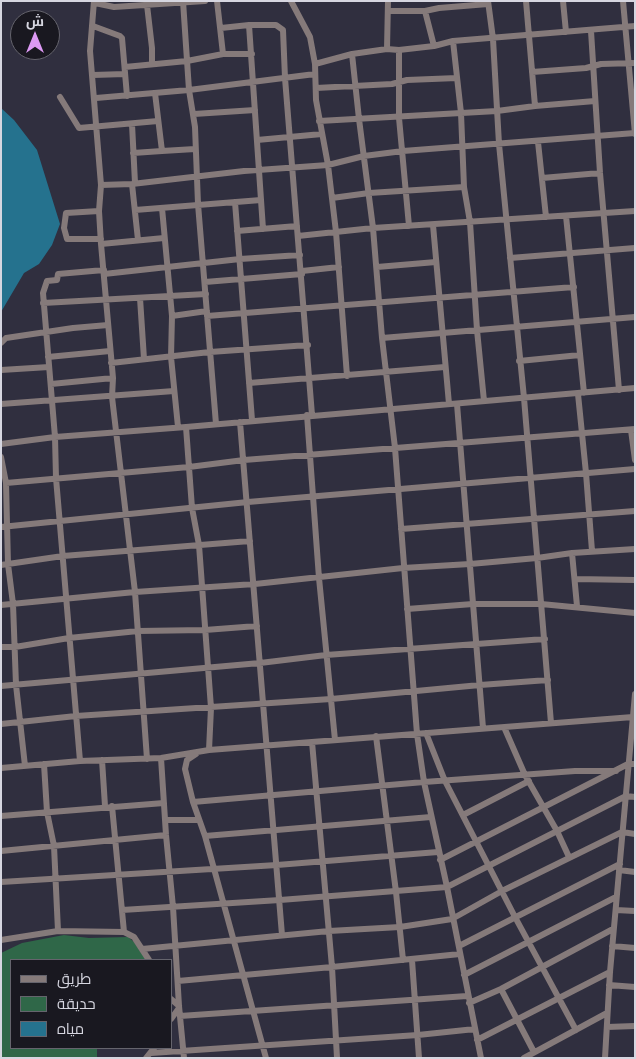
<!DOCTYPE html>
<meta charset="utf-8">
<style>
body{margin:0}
#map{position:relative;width:636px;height:1059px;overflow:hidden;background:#302f3f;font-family:Raleway,Cairo,sans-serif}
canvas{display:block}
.frame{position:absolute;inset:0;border:2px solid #d6d6e0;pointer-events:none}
.legend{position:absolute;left:10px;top:959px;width:162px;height:90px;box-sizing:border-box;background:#191820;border:1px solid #65646d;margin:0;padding:6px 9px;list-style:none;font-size:15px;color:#d6d6e0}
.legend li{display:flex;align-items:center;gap:10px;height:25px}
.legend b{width:25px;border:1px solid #65646d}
.north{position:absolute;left:10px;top:10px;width:50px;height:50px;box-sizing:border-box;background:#191820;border:1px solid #65646d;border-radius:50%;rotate:0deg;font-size:14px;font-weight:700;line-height:20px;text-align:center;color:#d6d6e0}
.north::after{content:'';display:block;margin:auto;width:18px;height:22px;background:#dd99f4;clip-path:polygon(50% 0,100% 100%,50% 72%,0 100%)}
</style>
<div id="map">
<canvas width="636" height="1059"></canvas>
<div class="frame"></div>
<ul class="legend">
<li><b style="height:6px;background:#857a7a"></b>طريق</li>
<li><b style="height:14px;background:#2f6748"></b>حديقة</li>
<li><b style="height:14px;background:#25728e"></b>مياه</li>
</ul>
<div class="north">ش</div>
</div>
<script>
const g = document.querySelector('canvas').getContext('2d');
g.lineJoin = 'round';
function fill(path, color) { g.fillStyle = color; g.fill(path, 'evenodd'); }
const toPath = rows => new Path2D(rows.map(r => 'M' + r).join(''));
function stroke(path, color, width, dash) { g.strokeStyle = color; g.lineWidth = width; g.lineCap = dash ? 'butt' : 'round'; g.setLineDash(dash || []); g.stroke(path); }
const green = toPath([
 [64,935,89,938,128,937,134,942,146,960,11,960,11,1048,97,1048,97,1058,1,1058,1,953,22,943]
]);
const water = toPath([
 [1,108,14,120,37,150,60,224,52,245,39,264,24,273,1,312]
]);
const minor = toPath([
 [94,1,90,51,101,185,99,211,101,244,113,378,112,397,135,592,147,759],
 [183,1,189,90,195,127,198,204,216,424],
 [217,1,223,54],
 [291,1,310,37,315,64,316,100,328,165,336,232,347,376],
 [488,1,493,39,499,144,524,398,551,723],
 [526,1,535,106],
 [563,1,566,32],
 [623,1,635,134],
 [95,3,114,7,205,1],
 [147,5,152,48,152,63],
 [389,11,425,11,439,8,488,4],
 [425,11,434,46],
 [249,25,263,229],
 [93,26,120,36,122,38,127,96],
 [221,28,249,25,276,25,283,30,285,78,312,415],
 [591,31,600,173,619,390],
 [453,41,461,113,464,187,470,222,477,330,484,401],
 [387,49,388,1],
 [399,50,399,118,409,226],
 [352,54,359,119,373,228,382,338,395,448,417,734,424,782,447,887,481,1058],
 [315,64,352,54,387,49,399,50,434,46,453,41,635,26],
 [125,67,187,61,223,54,252,54],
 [532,72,586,68,601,64,635,63],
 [93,75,125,74],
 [316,88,392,84,407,80,457,78],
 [155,93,162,151,195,149],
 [60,97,79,128,158,121],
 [96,98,189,90,315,74],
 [194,114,255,110],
 [319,121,497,111,535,106,595,101],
 [132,124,135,183],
 [257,140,322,134],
 [538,142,546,217],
 [133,153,162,151],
 [542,178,600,173],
 [132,184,138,240],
 [101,185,132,184,244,171,328,165,364,156,403,151,635,133],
 [332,198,369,193,464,187],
 [235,202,252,420],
 [162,208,172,316,171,357,178,427],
 [135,210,261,200],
 [99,211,66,213,64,228,67,239,101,239],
 [566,216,584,393],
 [433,225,449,404],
 [237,231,297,226],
 [298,236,373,228,635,211],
 [101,244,164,238],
 [510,258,635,248],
 [377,267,436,262],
 [302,271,339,267],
 [104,274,240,259,300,255],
 [205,282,302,274],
 [140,298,144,359],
 [43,303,206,294],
 [172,316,207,311],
 [207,316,574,287],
 [382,338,635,317],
 [1,343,6,338,73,328,108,325],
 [48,357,110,351],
 [519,361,580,355],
 [111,363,210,352,308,345],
 [1,370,49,367],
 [249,383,445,367],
 [51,384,113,378],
 [578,394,586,473,592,551],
 [1,404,174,391],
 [457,404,483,728],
 [307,415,319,578,335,740],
 [240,422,282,935],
 [186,427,192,508,199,545,208,667,211,708,209,750],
 [631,430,635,460],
 [1,444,55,437,186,427,635,388],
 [1,457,6,483,8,564,13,604,16,685,25,766],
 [6,483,189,467,244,460,635,429],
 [1,527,248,502,635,469],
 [401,529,635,511],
 [572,553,577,606],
 [1,565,63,556,250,541],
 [575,579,635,580],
 [1,605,135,592,255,584,403,568,470,564,537,558,572,553,635,549],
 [407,609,473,604,541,604,635,613],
 [1,647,15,647,69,638,138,631,205,630,257,626],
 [1,686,260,663,326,655,545,639],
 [1,724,76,716,331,699,480,685,548,680],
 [504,727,525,775,557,831,569,857],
 [426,733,445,781,515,917,576,1030],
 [376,736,396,892,403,960],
 [312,742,332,967,337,1058],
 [196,754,187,760,185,769,193,802,205,836,266,1058],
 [161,758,166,835,173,907,179,1006,184,1058],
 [102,760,105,806],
 [80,761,56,478,55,437,43,293,47,281,57,280,58,274,104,270],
 [44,764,47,812,54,846,58,931],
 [1,768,80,761,161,758,209,750,633,717],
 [193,802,424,782,575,771,616,771],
 [112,806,124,932,134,937,149,960],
 [463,815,529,781],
 [1,816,164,803],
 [165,820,198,820],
 [205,836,431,817],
 [1,851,166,835],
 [440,860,628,764,635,764],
 [619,870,635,872],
 [1,882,277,865,438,852],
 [122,910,280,900,447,887,626,796,635,797],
 [616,910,635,911],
 [1,940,58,931,124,932],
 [459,946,620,864],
 [612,946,635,948],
 [142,949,329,931,400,927,452,919,502,891,622,832,635,834],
 [412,960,419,1058],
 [464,975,616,897],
 [178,981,332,967,460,954],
 [609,985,635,987],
 [501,989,534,1052],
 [171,999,179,1006],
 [469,1003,501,989,613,929],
 [180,1016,467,996],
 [171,1019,179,1008],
 [607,1027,635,1026],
 [477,1040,610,972],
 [151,1053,418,1035,475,1029],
 [146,1058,154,1048],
 [524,1058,607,1013],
 [605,1058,610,972,635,694]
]);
fill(green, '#2f6748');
fill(water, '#25728e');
stroke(minor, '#857a7a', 6);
</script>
